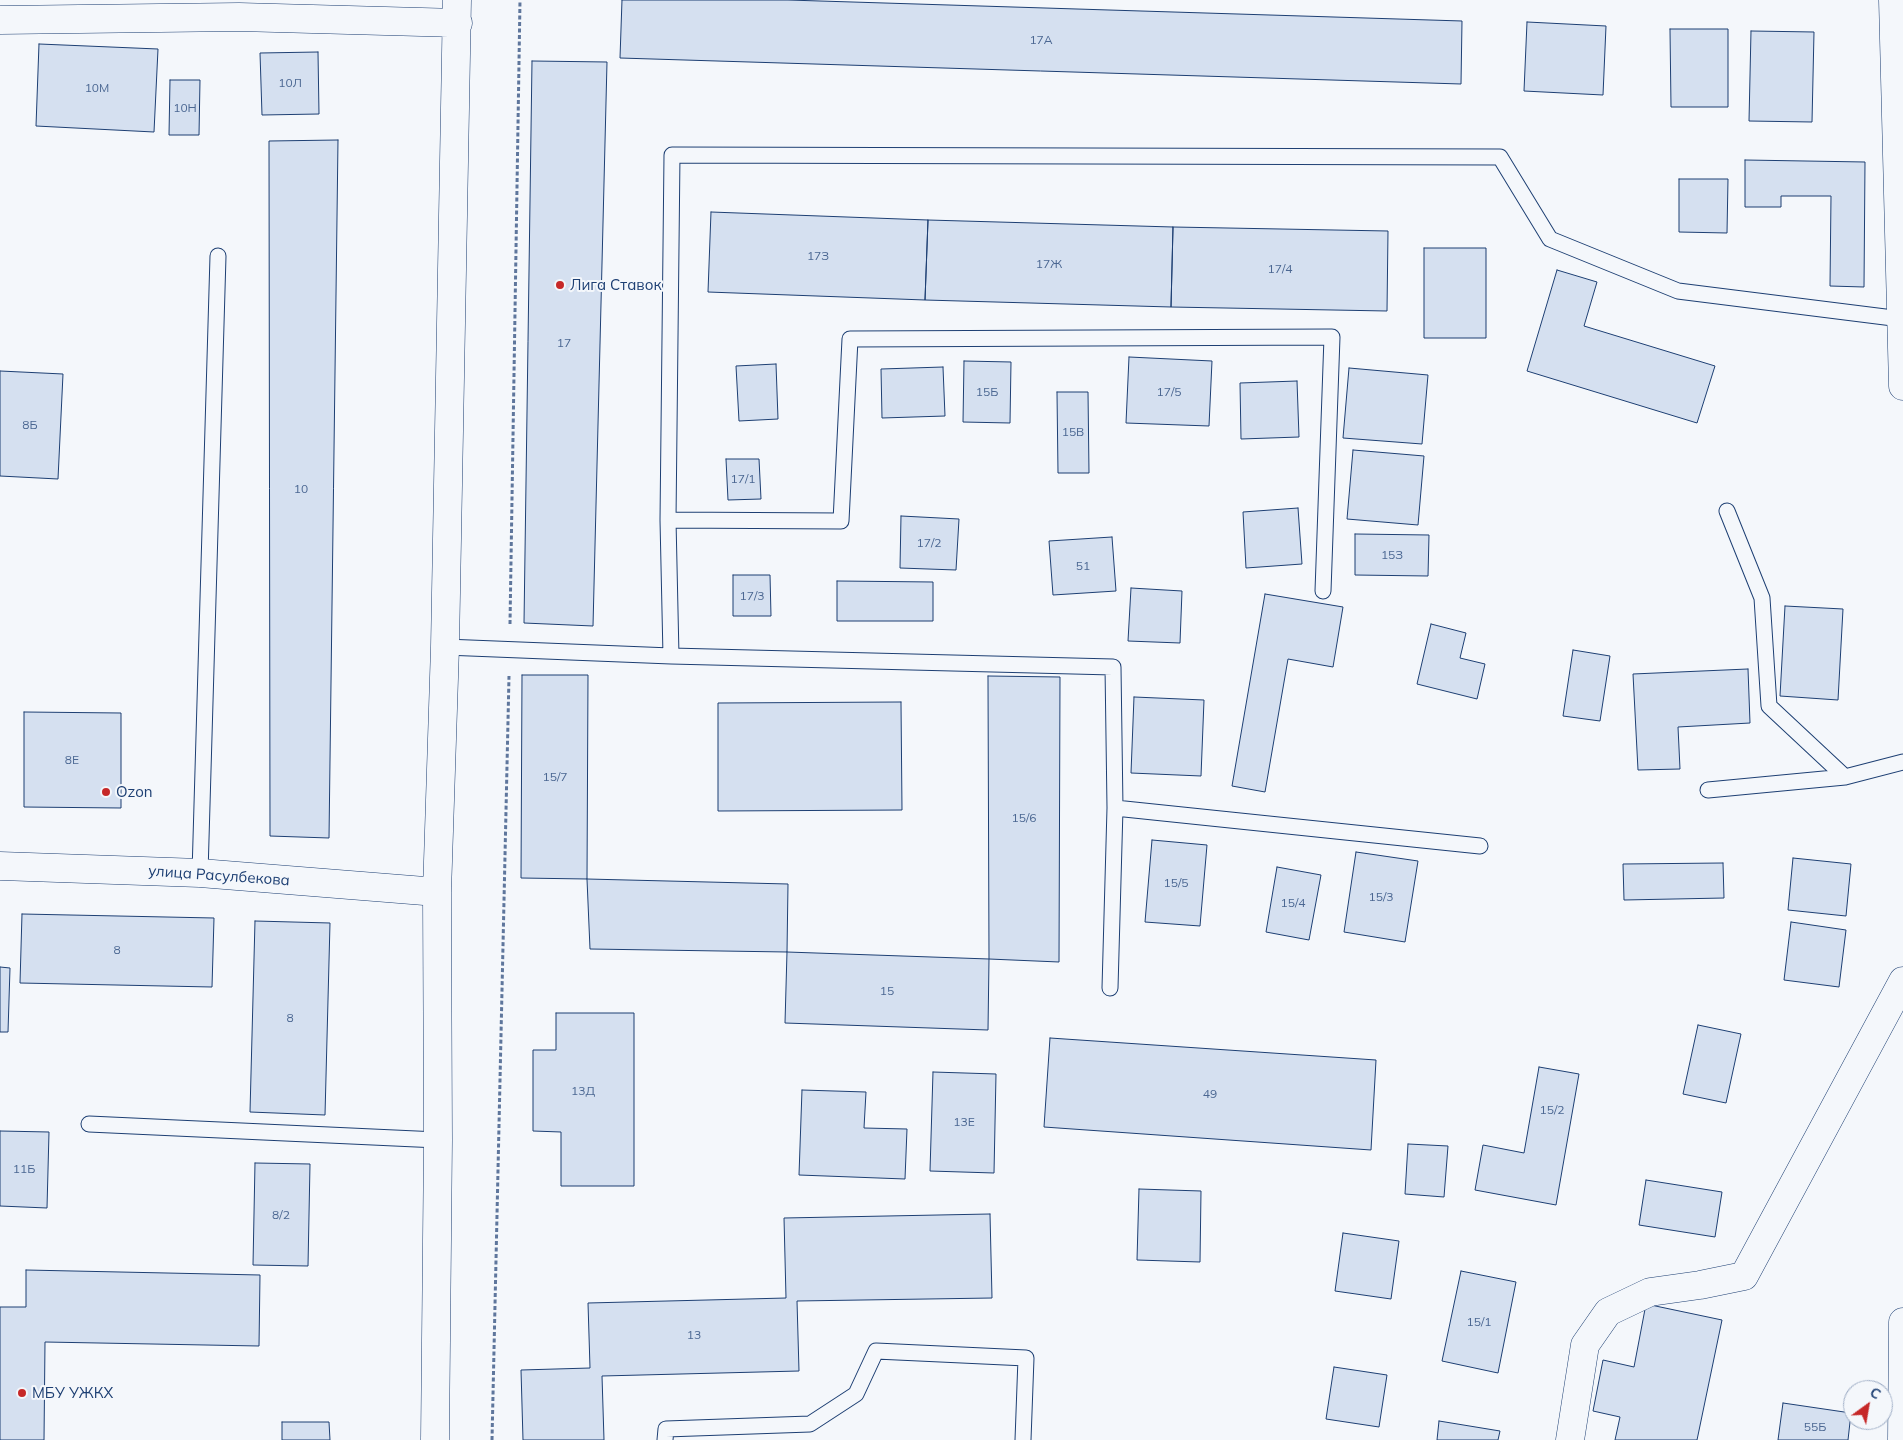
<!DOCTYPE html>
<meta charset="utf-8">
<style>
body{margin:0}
#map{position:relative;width:1903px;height:1440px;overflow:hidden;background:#f4f7fb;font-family:Mulish,sans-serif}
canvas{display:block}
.north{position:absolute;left:1843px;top:1380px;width:50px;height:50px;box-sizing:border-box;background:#f4f7fb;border:1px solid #9eadc5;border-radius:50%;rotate:32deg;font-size:14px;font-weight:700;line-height:20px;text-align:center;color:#1d3f73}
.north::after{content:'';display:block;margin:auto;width:18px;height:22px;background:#c62828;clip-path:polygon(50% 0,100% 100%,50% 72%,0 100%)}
</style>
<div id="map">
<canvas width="1903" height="1440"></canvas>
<div class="north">С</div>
</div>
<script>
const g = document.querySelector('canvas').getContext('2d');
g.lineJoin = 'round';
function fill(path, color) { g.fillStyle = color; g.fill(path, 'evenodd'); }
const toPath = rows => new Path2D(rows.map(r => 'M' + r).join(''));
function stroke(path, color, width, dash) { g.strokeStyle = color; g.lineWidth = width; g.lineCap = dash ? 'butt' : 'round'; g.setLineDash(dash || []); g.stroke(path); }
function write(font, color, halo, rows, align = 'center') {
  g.font = font + ' Mulish,sans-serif'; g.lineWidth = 4; g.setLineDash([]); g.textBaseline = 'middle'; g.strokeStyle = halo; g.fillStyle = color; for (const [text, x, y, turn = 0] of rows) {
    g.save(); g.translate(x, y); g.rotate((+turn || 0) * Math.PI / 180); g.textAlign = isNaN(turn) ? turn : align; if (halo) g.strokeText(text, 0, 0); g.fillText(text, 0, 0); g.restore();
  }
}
const building = toPath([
 [622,0,788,0,1462,21,1461,84,620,58,622,0],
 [1527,22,1606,26,1603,95,1524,91,1527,22],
 [1670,29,1728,29,1728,107,1671,107,1670,29],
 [1751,31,1814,32,1812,122,1749,121,1751,31],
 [39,44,158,49,154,132,36,126,39,44],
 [318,52,319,114,262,115,260,53,318,52],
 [532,61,607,62,593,626,524,623,532,61],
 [170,80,200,80,199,135,169,135,170,80],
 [338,140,329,838,270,836,269,141,338,140],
 [1745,160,1865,162,1864,287,1830,286,1831,196,1781,196,1781,207,1745,207,1745,160],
 [1679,179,1728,179,1727,233,1679,232,1679,179],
 [711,212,928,220,925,300,708,292,711,212],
 [928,220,1173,227,1171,307,925,300,928,220],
 [1173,227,1388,231,1387,311,1171,307,1173,227],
 [1424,248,1486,248,1486,338,1424,338,1424,248],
 [1557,270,1597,282,1584,326,1715,366,1697,423,1527,371,1557,270],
 [1129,357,1212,361,1209,426,1126,423,1129,357],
 [964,361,1011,362,1010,423,963,422,964,361],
 [776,364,778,419,739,421,736,366,776,364],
 [943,367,945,416,882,418,881,369,943,367],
 [1349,368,1428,375,1422,444,1343,438,1349,368],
 [0,371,63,374,58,479,0,476,0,371],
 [1297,381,1299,437,1241,439,1240,383,1297,381],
 [1057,392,1088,392,1089,473,1058,473,1057,392],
 [1353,450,1424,456,1418,525,1347,519,1353,450],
 [726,459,759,459,761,499,728,500,726,459],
 [1298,508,1302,564,1246,568,1243,512,1298,508],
 [901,516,959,519,956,570,900,568,901,516],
 [1355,534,1429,535,1428,576,1355,575,1355,534],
 [1112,537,1116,591,1053,595,1049,541,1112,537],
 [733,575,770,575,771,616,733,616,733,575],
 [837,581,933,582,933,621,837,621,837,581],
 [1131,588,1182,591,1180,643,1128,641,1131,588],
 [1265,594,1343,607,1333,667,1288,659,1265,792,1232,786,1265,594],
 [1785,606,1843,609,1838,700,1780,696,1785,606],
 [1431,624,1466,633,1460,658,1485,664,1477,699,1417,684,1431,624],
 [1573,650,1610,656,1600,721,1563,716,1573,650],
 [1748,669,1750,723,1678,727,1680,769,1638,770,1633,674,1748,669],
 [522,675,588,675,587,879,521,878,522,675],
 [988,676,1060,677,1059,962,989,959,988,676],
 [1134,697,1204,700,1201,776,1131,773,1134,697],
 [901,702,902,810,718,811,718,703,901,702],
 [24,712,121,713,121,808,24,807,24,712],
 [1152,840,1207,845,1200,926,1145,922,1152,840],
 [1356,852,1418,861,1405,942,1344,932,1356,852],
 [1793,858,1851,864,1846,916,1788,910,1793,858],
 [1723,863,1724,898,1624,900,1623,864,1723,863],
 [1277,867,1321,875,1309,940,1266,932,1277,867],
 [587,879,788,884,787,952,590,949,587,879],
 [22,914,214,918,212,987,20,983,22,914],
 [255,921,330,923,325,1115,250,1112,255,921],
 [1791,922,1846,930,1839,987,1784,980,1791,922],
 [787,952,989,959,988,1030,785,1023,787,952],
 [0,967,10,968,8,1032,0,1032,0,967],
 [556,1013,634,1013,634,1186,561,1186,561,1132,533,1131,533,1050,556,1050,556,1013],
 [1698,1025,1741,1034,1726,1103,1683,1094,1698,1025],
 [1050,1038,1376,1060,1371,1150,1044,1127,1050,1038],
 [1539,1067,1579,1074,1556,1205,1475,1190,1483,1145,1524,1153,1539,1067],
 [933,1072,996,1074,994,1173,930,1171,933,1072],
 [802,1090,866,1092,864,1128,907,1129,905,1179,799,1175,802,1090],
 [0,1131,49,1132,47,1208,0,1206,0,1131],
 [1408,1144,1448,1146,1444,1197,1405,1194,1408,1144],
 [255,1163,310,1164,308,1266,253,1265,255,1163],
 [1646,1180,1722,1192,1715,1237,1639,1225,1646,1180],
 [1139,1189,1201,1191,1200,1262,1137,1260,1139,1189],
 [990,1214,992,1298,797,1301,799,1371,602,1376,604,1440,523,1440,521,1370,590,1368,588,1303,786,1298,784,1218,990,1214],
 [1343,1233,1399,1241,1391,1299,1335,1291,1343,1233],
 [26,1270,260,1275,259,1346,45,1342,44,1440,0,1440,0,1307,26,1307,26,1270],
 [1461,1271,1516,1282,1498,1373,1442,1361,1461,1271],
 [1646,1304,1722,1320,1697,1440,1615,1440,1620,1417,1593,1411,1603,1360,1634,1367,1646,1304],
 [1334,1367,1387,1375,1379,1427,1326,1419,1334,1367],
 [1783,1403,1851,1413,1848,1440,1778,1440,1783,1403],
 [1439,1421,1500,1431,1498,1440,1437,1440,1439,1421],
 [282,1422,329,1422,330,1440,282,1440,282,1422]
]);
const path = toPath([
 [510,624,520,0],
 [492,1440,509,676]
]);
const service = toPath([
 [1727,511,1762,598,1769,706,1845,777],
 [668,520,841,521,850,339,1332,337,1323,591],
 [445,647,671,656,1113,667,1115,808,1110,988],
 [671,656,668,520,672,155,1500,157,1550,239,1678,291,1901,319],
 [1708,790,1845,777,1903,762],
 [1115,808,1480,846],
 [200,873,218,256],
 [89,1124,438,1140],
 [665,1440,666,1429,810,1424,856,1394,876,1351,1026,1358,1023,1440]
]);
const minor = toPath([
 [1893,0,1903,386],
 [0,20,239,17,458,23],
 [0,866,200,873,437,892],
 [435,1440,438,1140,437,892,445,647,457,0],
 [1570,1440,1585,1345,1608,1312,1650,1292,1700,1285,1744,1276,1903,981],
 [1902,1440,1903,1322]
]);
const markers = [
 [560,285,5,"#c62828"],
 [106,792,5,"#c62828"],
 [22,1393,5,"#c62828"]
];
const numberNames = [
 ["17А",1041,40],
 ["10Л",290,83],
 ["10М",97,88],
 ["10Н",185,108],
 ["17З",818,256],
 ["17Ж",1049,264],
 ["17/4",1280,269],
 ["17",564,343],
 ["15Б",987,392],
 ["17/5",1169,392],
 ["8Б",30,425],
 ["15В",1073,432],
 ["17/1",743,479],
 ["10",301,489],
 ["17/2",929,543],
 ["15З",1392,555],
 ["51",1083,566],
 ["17/3",752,596],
 ["8Е",72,760],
 ["15/7",555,777],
 ["15/6",1024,818],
 ["15/5",1176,883],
 ["15/3",1381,897],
 ["15/4",1293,903],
 ["8",117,950],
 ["15",887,991],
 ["8",290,1018],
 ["13Д",583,1091],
 ["49",1210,1094],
 ["15/2",1552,1110],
 ["13Е",964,1122],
 ["11Б",24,1169],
 ["8/2",281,1215],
 ["15/1",1479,1322],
 ["13",694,1335],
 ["55Б",1815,1427]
];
const poiNames = [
 ["Лига Ставок",570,285],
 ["Ozon",116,792],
 ["МБУ УЖКХ",32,1393]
];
const streetNames = [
 ["улица Расулбекова",219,876,4]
];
fill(building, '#d5e0f0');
stroke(building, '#1d3f73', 1);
stroke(service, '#1d3f73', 17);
stroke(minor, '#1d3f73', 29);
stroke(path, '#5e769c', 3, [4, 2.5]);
stroke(service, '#f4f7fb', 15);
stroke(minor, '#f4f7fb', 28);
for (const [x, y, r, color] of markers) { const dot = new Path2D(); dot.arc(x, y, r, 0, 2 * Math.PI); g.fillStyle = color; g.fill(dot); stroke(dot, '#f4f7fb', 2); }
write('12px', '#4b6792', null, numberNames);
write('15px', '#1d3f73', '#f4f7fb', poiNames, 'left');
write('15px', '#1d3f73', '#f4f7fb', streetNames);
</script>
